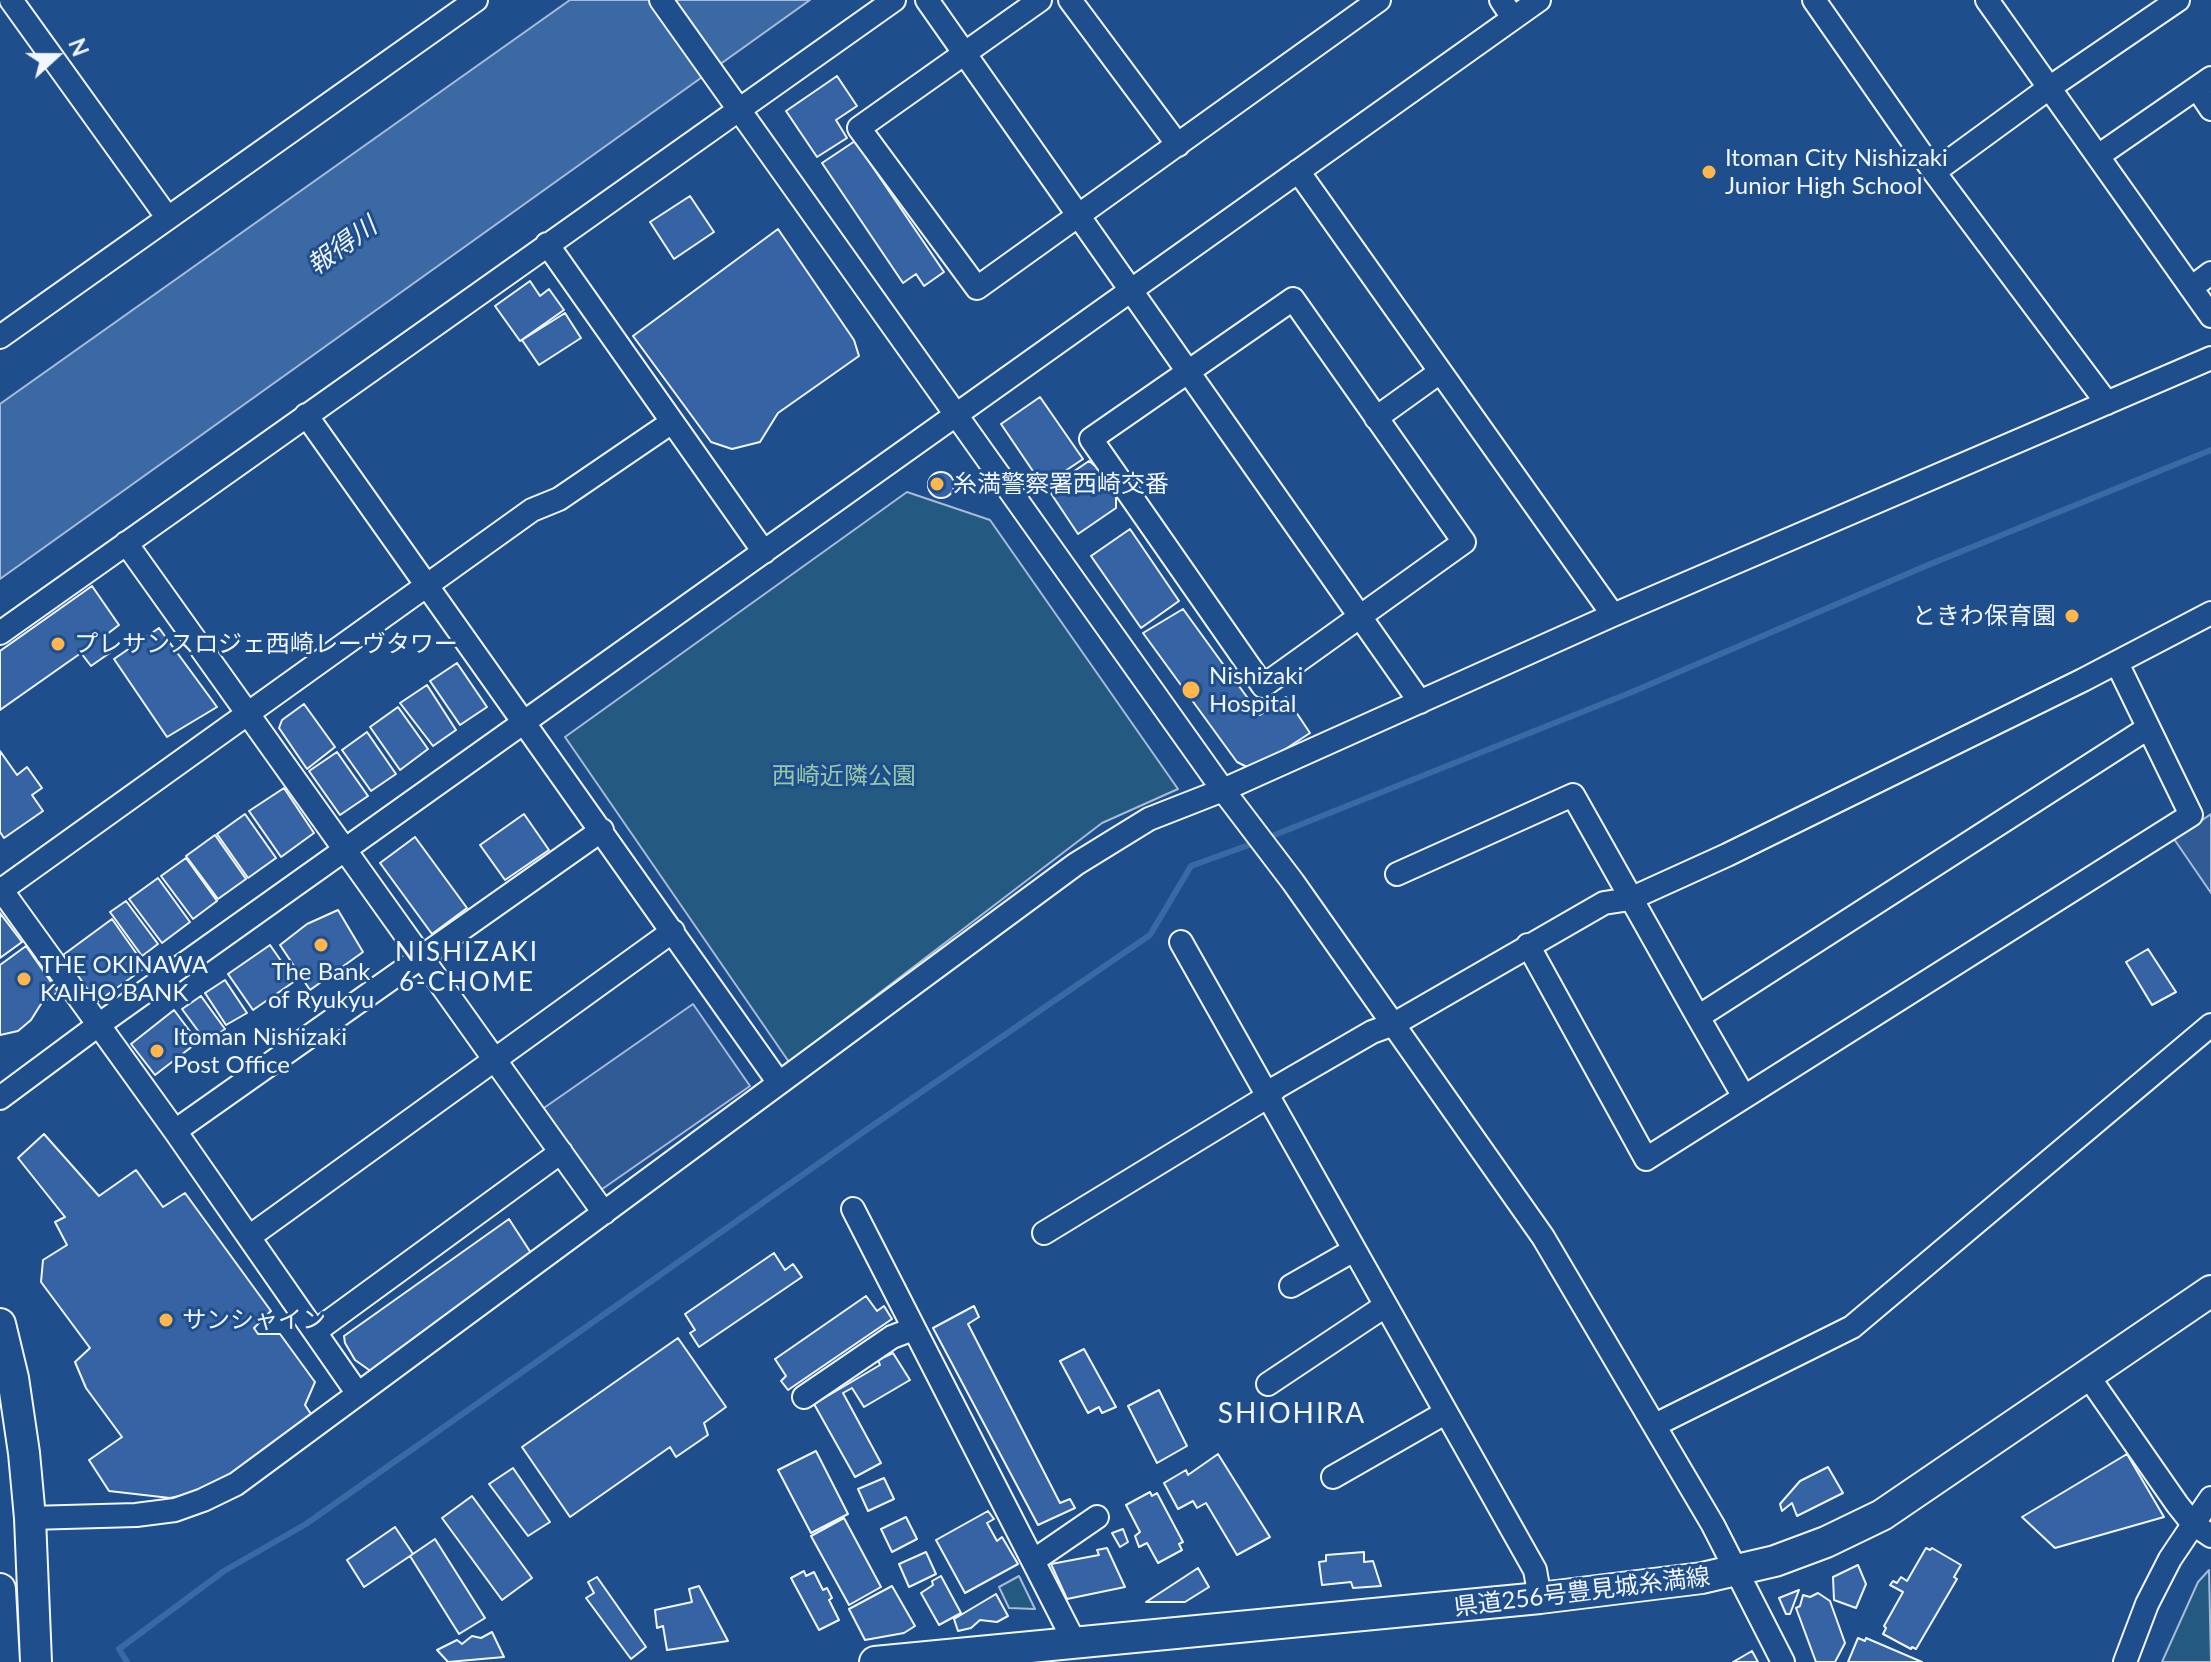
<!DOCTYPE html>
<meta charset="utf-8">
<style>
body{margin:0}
#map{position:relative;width:2211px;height:1662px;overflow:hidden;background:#1f4e8c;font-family:Lato,sans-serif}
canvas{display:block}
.north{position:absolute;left:16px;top:16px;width:80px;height:80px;-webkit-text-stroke:6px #1f4e8c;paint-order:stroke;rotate:69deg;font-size:22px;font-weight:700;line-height:32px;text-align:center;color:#f2f6ff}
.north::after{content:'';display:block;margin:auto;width:28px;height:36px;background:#f2f6ff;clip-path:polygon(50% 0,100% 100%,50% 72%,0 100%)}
</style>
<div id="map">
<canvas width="2211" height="1662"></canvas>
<div class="north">N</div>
</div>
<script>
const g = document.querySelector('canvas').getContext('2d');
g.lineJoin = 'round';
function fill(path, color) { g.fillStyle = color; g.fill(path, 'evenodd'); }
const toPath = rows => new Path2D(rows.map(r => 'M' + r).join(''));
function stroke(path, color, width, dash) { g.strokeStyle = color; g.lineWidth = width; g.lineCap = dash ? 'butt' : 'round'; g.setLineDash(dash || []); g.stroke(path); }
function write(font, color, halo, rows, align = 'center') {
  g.font = font + ' Lato,"Noto Sans JP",sans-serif'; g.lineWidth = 6; g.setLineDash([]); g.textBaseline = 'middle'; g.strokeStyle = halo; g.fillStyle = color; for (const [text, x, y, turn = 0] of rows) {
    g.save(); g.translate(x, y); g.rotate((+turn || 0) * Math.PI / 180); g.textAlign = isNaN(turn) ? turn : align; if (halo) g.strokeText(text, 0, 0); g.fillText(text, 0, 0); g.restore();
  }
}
const green = toPath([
 [907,492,990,520,1178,789,1102,823,789,1062,565,737,907,492],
 [2209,1570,2211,1662,2162,1662,2198,1582,2209,1570],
 [1019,1576,1035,1609,1009,1608,999,1587,1019,1576]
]);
const parking = toPath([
 [2211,814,2211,893,2174,839,2211,814],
 [693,1004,750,1086,598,1192,541,1110,693,1004]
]);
const water = toPath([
 [570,0,810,0,0,579,0,404,570,0]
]);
const stream = toPath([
 [1267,838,1632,692,1928,565,2211,450],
 [127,1662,119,1649,224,1571,306,1524,869,1128,1150,935,1191,866,1257,842]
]);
const building = toPath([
 [837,76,857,106,836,120,847,138,817,157,786,111,837,76],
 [855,141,944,272,924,286,916,274,903,283,822,163,855,141],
 [690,196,714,232,674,259,650,222,690,196],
 [778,229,854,340,859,356,778,413,760,442,732,449,711,442,633,336,778,229],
 [530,281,540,296,549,289,564,310,520,341,495,306,530,281],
 [565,313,581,338,539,365,522,340,565,313],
 [1040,397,1083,459,1043,486,1001,424,1040,397],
 [1089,461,1099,469,1116,490,1116,508,1078,534,1048,489,1089,461],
 '928 485a13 13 0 1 1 26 0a13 13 0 1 1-26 0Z',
 [1130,529,1179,601,1141,628,1091,556,1130,529],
 [92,586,119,625,102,638,111,652,91,666,81,653,0,710,0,651,92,586],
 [1183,609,1260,715,1286,697,1310,733,1261,765,1249,768,1237,762,1143,633,1183,609],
 [159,628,217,707,167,737,114,659,159,628],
 [457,663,487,707,460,725,430,681,457,663],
 [427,685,456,730,433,746,400,703,427,685],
 [304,704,335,747,307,769,279,728,282,720,304,704],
 [398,707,428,749,400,770,370,727,398,707],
 [367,732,396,774,371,791,342,750,367,732],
 [0,751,17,775,27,767,42,788,32,795,43,811,4,838,0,832,0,751],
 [337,752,368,796,340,815,309,771,337,752],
 [284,788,314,833,281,857,249,811,284,788],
 [245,814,276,858,248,878,217,834,245,814],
 [524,814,549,850,505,880,480,845,524,814],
 [215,835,246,879,218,899,186,856,215,835],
 [415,837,467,908,432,934,380,863,415,837],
 [186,858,217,901,193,919,161,876,186,858],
 [158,878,190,922,162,943,129,899,158,878],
 [126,901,158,944,142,956,110,912,126,901],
 [338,910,363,952,310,990,280,945,307,924,338,910],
 [0,913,22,942,0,958,0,913],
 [112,919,146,967,93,1005,59,958,112,919],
 [270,945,295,981,253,1010,228,974,270,945],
 [26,946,58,992,41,1004,31,1020,18,1031,0,1035,0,965,26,946],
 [2148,949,2176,992,2152,1005,2126,962,2148,949],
 [225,980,247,1013,226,1025,205,993,225,980],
 [201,996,225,1029,207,1043,182,1009,201,996],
 [174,1010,198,1042,155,1075,131,1044,174,1010],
 [44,1134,99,1196,136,1170,163,1207,185,1193,271,1311,254,1328,258,1334,280,1334,315,1382,305,1405,311,1414,209,1490,170,1498,109,1491,89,1460,122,1437,86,1388,75,1362,90,1348,41,1282,43,1260,67,1245,55,1222,65,1217,18,1158,44,1134],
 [509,1219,531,1253,372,1372,355,1360,345,1343,344,1336,509,1219],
 [774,1253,785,1270,793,1264,802,1277,699,1347,690,1333,695,1330,685,1314,774,1253],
 [866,1296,877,1311,884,1306,892,1319,788,1390,781,1381,786,1376,775,1359,866,1296],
 [974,1306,979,1317,968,1324,1060,1503,1070,1499,1075,1508,1038,1525,933,1328,974,1306],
 [678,1338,726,1407,704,1423,708,1435,676,1457,670,1447,570,1517,522,1447,678,1338],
 [1084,1349,1116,1407,1102,1413,1099,1407,1088,1413,1060,1361,1084,1349],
 [893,1353,910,1380,864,1407,852,1388,843,1393,881,1463,855,1477,814,1404,880,1365,878,1360,893,1353],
 [1159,1390,1187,1446,1157,1463,1128,1406,1159,1390],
 [816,1451,848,1514,811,1533,778,1470,816,1451],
 [1218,1454,1270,1537,1237,1555,1206,1503,1197,1508,1193,1501,1178,1509,1164,1483,1186,1470,1188,1475,1218,1454],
 [2127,1454,2164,1517,2055,1548,2022,1517,2127,1454],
 [1828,1467,1843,1493,1797,1516,1792,1503,1782,1511,1780,1504,1800,1481,1828,1467],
 [513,1468,550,1522,528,1536,489,1484,513,1468],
 [884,1478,894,1499,868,1511,858,1489,884,1478],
 [1150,1492,1152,1496,1157,1493,1183,1542,1179,1544,1182,1550,1158,1563,1147,1543,1139,1547,1135,1536,1140,1532,1126,1505,1150,1492],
 [472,1496,532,1578,502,1600,442,1518,472,1496],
 [988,1511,994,1519,987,1523,997,1541,1002,1537,1018,1564,965,1593,936,1540,988,1511],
 [906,1517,917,1539,892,1552,881,1529,906,1517],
 [844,1518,881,1587,849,1605,811,1536,844,1518],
 [395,1527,413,1554,364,1587,347,1560,395,1527],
 [1123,1529,1128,1542,1120,1547,1112,1533,1123,1529],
 [435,1539,485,1618,459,1634,410,1556,435,1539],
 [1107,1548,1125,1587,1067,1599,1051,1564,1099,1555,1097,1550,1107,1548],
 [1926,1548,1930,1550,1932,1548,1961,1565,1954,1577,1957,1579,1916,1649,1912,1647,1911,1649,1883,1634,1886,1628,1884,1626,1903,1592,1890,1585,1893,1581,1897,1583,1901,1577,1907,1581,1926,1548],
 [926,1552,936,1574,909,1587,899,1564,926,1552],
 [1364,1552,1364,1562,1373,1561,1381,1586,1353,1588,1351,1582,1322,1585,1319,1562,1326,1561,1326,1555,1364,1552],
 [1858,1565,1866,1584,1856,1608,1834,1600,1833,1577,1858,1565],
 [1198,1568,1209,1587,1185,1602,1146,1602,1198,1568],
 [804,1571,806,1576,814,1572,823,1590,827,1588,832,1598,829,1600,839,1620,819,1630,791,1578,804,1571],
 [941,1576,961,1613,939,1625,921,1593,933,1585,932,1581,941,1576],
 [597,1577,646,1647,631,1659,586,1598,594,1593,588,1582,597,1577],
 [699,1586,728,1641,667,1650,663,1626,657,1628,655,1610,692,1602,689,1589,699,1586],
 [892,1586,915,1626,904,1633,865,1640,849,1609,892,1586],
 [1799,1590,1790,1614,1786,1614,1779,1598,1799,1590],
 [1818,1593,1830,1601,1845,1643,1835,1662,1816,1662,1796,1608,1800,1606,1803,1595,1810,1597,1818,1593],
 [996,1594,1008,1616,997,1622,980,1620,971,1628,958,1631,954,1619,996,1594],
 [492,1632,504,1657,448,1662,437,1650,457,1640,462,1644,472,1636,481,1638,492,1632],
 [1858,1638,1865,1641,1866,1638,1922,1662,1848,1662,1858,1638],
 [1752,1651,1758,1662,1733,1662,1752,1651]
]);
const minor = toPath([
 [11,0,167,217],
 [661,0,1223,790,1293,882,1543,1237,1713,1525,1783,1662],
 [927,0,1420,702],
 [1040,0,859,128,977,288,1379,0],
 [1070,0,1178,145],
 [1501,0,1513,18],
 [1814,0,1934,172,2107,403],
 [1987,0,2211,316],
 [2197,88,2211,109],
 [2098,156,2211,78],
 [1298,171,1613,615],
 [1934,172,2049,88,2178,0],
 [547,244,764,552],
 [2191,288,2211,273],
 [1293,299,1464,542,1263,686,1091,439,1293,299],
 [0,337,476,0],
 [306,415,779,1083],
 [1376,418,1440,372],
 [126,543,604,1213],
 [0,633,894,0],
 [1397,874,1573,795,1698,1017,2148,728],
 [0,888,175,1131,358,1394],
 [0,891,532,510,559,499,672,422],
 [1181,942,1535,1570,1540,1598],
 [1528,945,1646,1159,2191,815,2117,663],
 [1698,1017,1744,1097],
 [0,1098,97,1026,1539,0],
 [175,1131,602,830],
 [853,1209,1075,1643],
 [1044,1233,1267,1097,1277,1087,1372,1032,1394,1024,1604,903,1630,899,1727,855,2083,680,2211,613],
 [249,1237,673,931],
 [1291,1286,1354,1250],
 [316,1331,561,1152],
 [2088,1376,2177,1504,2192,1523,2211,1536],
 [1268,1384,1385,1306],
 [804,1397,892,1337,913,1329],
 [1655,1425,1852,1327,2211,1025],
 [1333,1477,1445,1413],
 [30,1518,136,1515,175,1510,203,1500,236,1484,1076,864,1149,819,1223,790,1613,615,2211,358],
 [1033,1561,1097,1517],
 [2125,1662,2147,1604,2170,1559,2211,1498]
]);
const major = toPath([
 [0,1324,13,1378,24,1453,30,1518,36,1662],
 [0,1589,4,1662],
 [875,1662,1540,1598,1702,1578,1775,1561,1826,1542,1882,1515,2211,1291]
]);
const markers = [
 [1709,172,8,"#ffb74d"],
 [937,484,8,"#ffb74d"],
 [2072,616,8,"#ffb74d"],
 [58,644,8,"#ffb74d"],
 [1191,690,10,"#ffb74d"],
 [321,945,8,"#ffb74d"],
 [24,979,8,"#ffb74d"],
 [157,1051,8,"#ffb74d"],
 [166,1320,8,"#ffb74d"]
];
const poiNames = [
 ["Itoman City Nishizaki",1725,158],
 ["Junior High School",1725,186],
 ["糸満警察署西崎交番",953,484],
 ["ときわ保育園",2056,616,"right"],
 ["プレサンスロジェ西崎レーヴタワー",74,644],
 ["Nishizaki",1209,676],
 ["Hospital",1209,704],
 ["THE OKINAWA",40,965],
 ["KAIHO BANK",40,993],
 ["The Bank",321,972,"center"],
 ["of Ryukyu",321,1000,"center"],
 ["Itoman Nishizaki",173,1037],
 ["Post Office",173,1065],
 ["サンシャイン",182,1320]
];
const parkNames = [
 ["西崎近隣公園",844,776]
];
const streetNames = [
 ["県道256号豊見城糸満線",1582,1592,-7]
];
const waterNames = [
 ["報得川",342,246,-36]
];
const neighbourhoodNames = [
 ["NISHIZAKI",467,953],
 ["6-CHOME",467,983]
];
const quarterNames = [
 ["SHIOHIRA",1292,1414]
];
fill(green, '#245a82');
stroke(green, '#a8bbd7', 2);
fill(parking, '#305b95');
stroke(parking, '#a8bbd7', 2);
fill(water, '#3b69a3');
stroke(water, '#a8bbd7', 2);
stroke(stream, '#3b69a3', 6);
fill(building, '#3563a3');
stroke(building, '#f2f6ff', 2);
stroke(minor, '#f2f6ff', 26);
stroke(major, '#f2f6ff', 34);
stroke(minor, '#1f4e8c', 22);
stroke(major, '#1f4e8c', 30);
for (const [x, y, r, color] of markers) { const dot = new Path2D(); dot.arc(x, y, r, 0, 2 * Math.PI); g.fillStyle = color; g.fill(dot); stroke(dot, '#1f4e8c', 3); }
write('24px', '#f2f6ff', '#1f4e8c', poiNames, 'left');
write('24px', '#97c8a6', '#1f4e8c', parkNames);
write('24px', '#f2f6ff', '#1f4e8c', streetNames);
write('italic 26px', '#f2f6ff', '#1f4e8c', waterNames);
g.letterSpacing = '2px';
write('26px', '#f2f6ff', '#1f4e8c', neighbourhoodNames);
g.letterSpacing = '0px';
g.letterSpacing = '2px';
write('28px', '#f2f6ff', '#1f4e8c', quarterNames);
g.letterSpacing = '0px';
</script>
